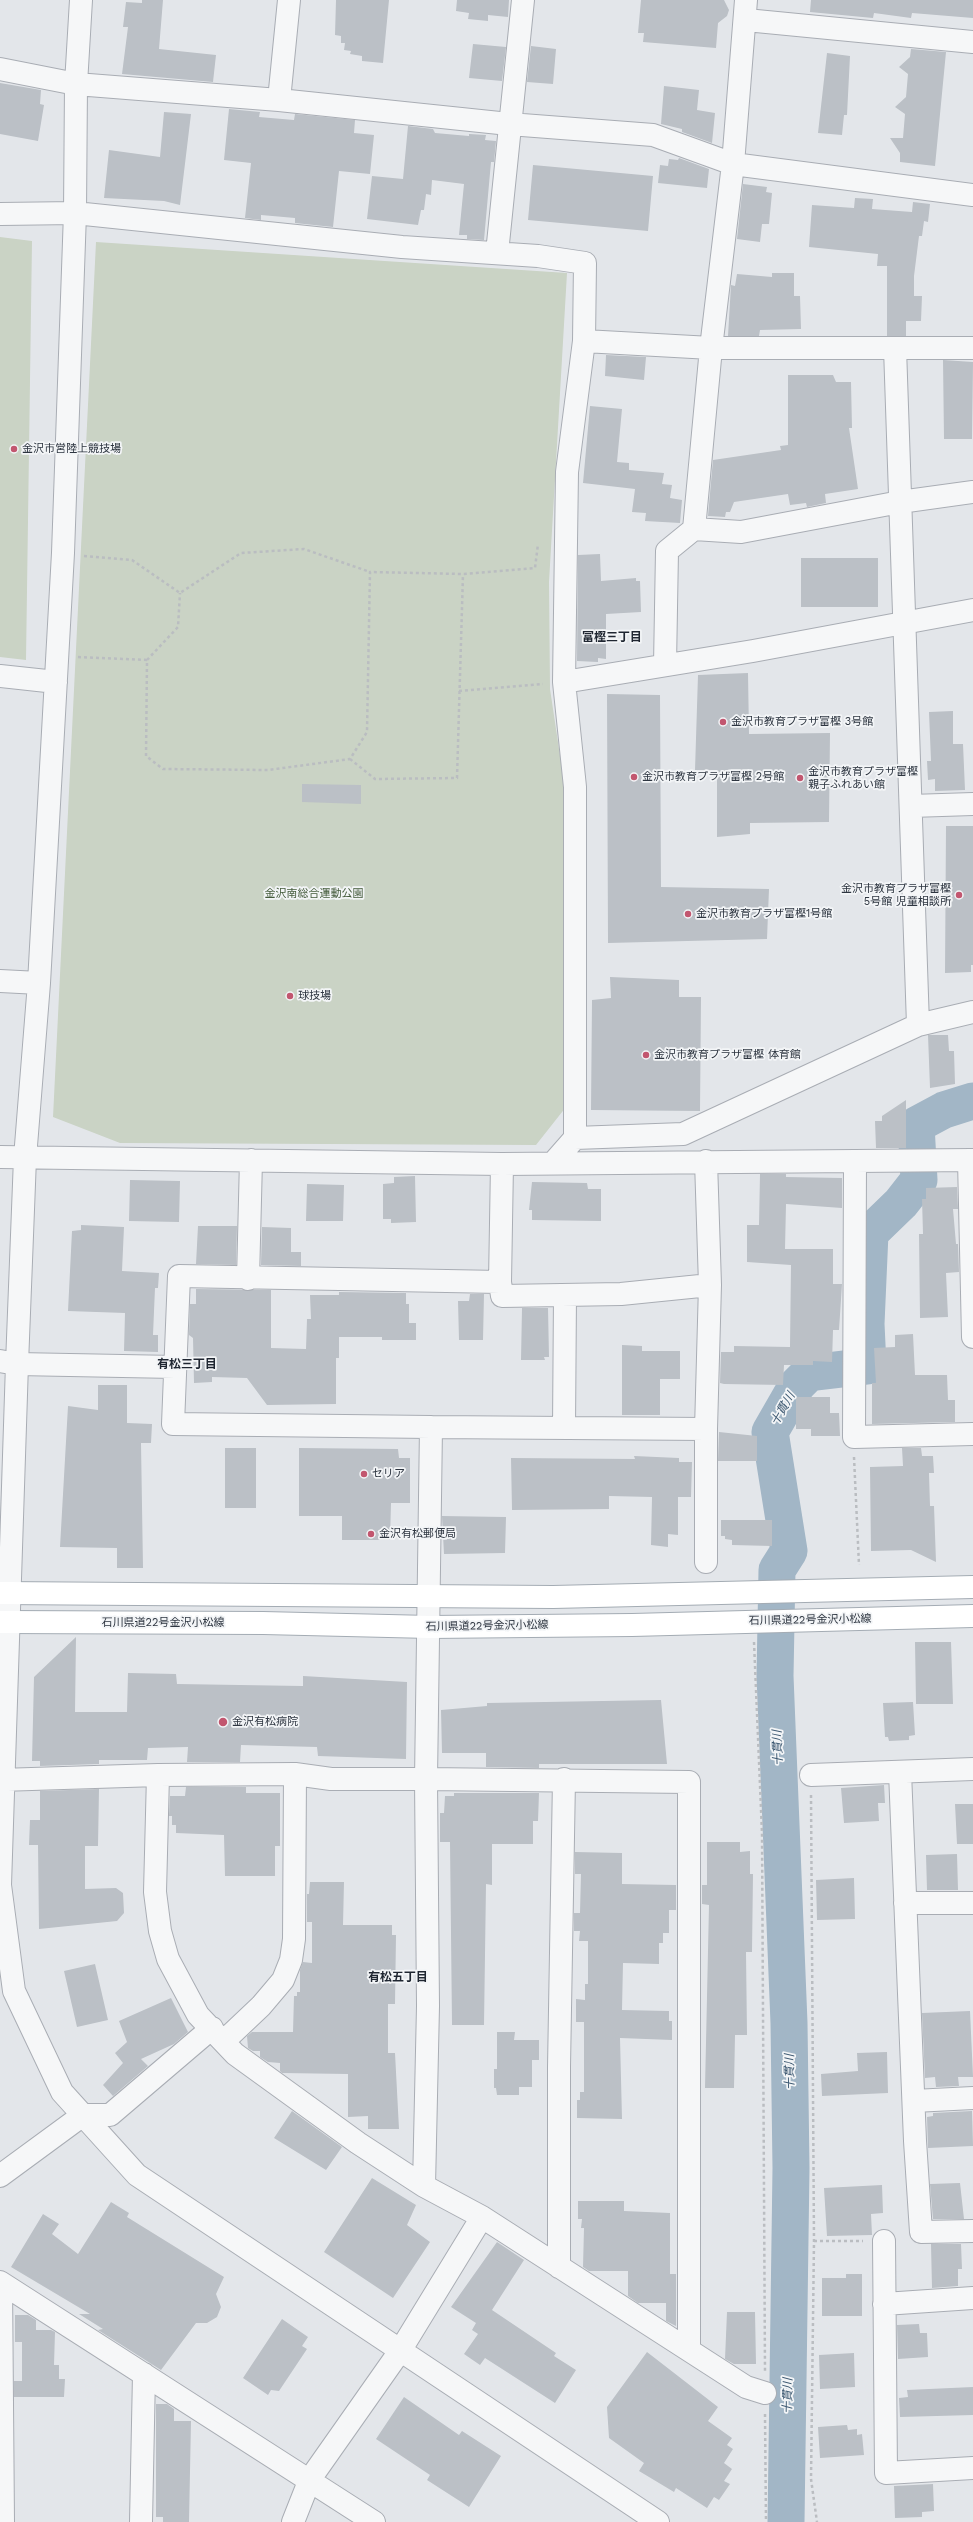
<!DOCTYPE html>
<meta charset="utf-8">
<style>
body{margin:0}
canvas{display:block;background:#e3e6ea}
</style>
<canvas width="973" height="2522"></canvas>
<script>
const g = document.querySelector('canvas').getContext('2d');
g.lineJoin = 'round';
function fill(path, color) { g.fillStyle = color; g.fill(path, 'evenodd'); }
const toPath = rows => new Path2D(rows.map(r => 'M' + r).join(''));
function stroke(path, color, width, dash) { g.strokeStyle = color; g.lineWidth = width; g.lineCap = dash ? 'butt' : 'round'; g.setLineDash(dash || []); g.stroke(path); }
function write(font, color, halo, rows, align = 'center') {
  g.font = font + ' "Work Sans","Noto Sans JP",sans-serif'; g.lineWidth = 3.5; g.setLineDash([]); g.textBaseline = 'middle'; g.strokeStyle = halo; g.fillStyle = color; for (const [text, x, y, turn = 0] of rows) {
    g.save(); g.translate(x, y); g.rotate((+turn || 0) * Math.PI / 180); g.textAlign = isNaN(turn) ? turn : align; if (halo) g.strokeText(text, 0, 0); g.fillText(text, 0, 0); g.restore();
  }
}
const green = toPath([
 [0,237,32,241,26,660,0,657],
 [96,242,567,273,549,582,550,689,565,789,566,1107,536,1145,120,1143,53,1117]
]);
const river = toPath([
 [786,2522,791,2168,789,2023,775,1676,777,1570,789,1551,770,1432,797,1385,809,1373,868,1366,866,1324,870,1233,901,1203,919,1180,916,1125,944,1110,973,1101]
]);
const building = toPath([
 [142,0,163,0,159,49,216,55,213,82,122,74,128,27,123,27,126,2,142,3],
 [336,0,389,0,383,63,362,61,362,56,350,54,351,51,344,50,345,43,341,43,341,36,335,35],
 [457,0,509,0,508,17,488,15,488,21,468,19,469,13,456,11],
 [641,0,724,0,729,10,727,16,718,23,716,48,643,42,644,33,638,33],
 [811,0,973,0,973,18,912,13,911,18,874,13,873,18,810,12],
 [473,44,506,47,502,81,469,78],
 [531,46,556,49,553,84,527,82],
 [911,49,946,52,935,166,900,162,900,153,890,138,903,138,905,114,895,107,906,97,908,74,899,67,910,57],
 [827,53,850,56,847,115,844,115,842,135,818,133],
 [0,83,41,90,40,104,44,105,38,141,0,134],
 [664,86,699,90,697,110,715,113,712,143,682,132,682,129,661,124],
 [229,109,260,112,259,117,294,120,295,114,355,120,354,133,374,135,370,174,339,171,333,227,295,223,295,218,261,215,261,220,245,218,251,163,224,160],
 [164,112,191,114,180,205,164,201,104,198,109,150,160,157],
 [408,126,433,129,435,133,469,136,469,134,486,135,485,140,496,141,494,162,491,162,484,240,467,239,467,235,459,235,464,184,432,180,431,195,426,194,424,210,421,210,418,225,367,219,372,176,403,179],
 [679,158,709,169,707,188,658,183,660,165,668,166,669,159,678,160],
 [533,165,653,176,648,231,528,220],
 [743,184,767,187,766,192,772,193,769,224,762,224,760,242,737,239],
 [855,198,873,199,872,209,912,212,913,202,930,204,928,222,924,221,922,236,919,236,914,276,914,296,922,296,921,321,906,321,906,336,887,336,887,266,877,266,878,254,809,247,812,205,854,208],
 [772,273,794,273,794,296,800,296,801,329,760,330,759,336,728,336,731,285,735,286,737,274,772,277],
 [606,355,646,357,644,380,605,376],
 [943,360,973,362,972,439,944,439],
 [788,375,833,375,836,382,851,382,852,428,849,428,858,489,825,494,826,503,807,507,806,503,790,505,788,494,734,502,730,512,726,512,725,517,708,516,713,460,781,450,780,446,788,445],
 [590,406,622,409,617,462,629,463,629,470,664,473,662,484,672,485,670,498,682,500,680,523,645,521,646,513,632,512,635,489,583,483],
 [600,554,601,581,636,578,636,581,640,581,641,612,606,614,606,659,598,658,598,662,577,661,578,555],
 [801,558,878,558,878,607,801,607],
 [748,673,749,734,830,733,829,822,750,823,750,834,717,837,717,770,695,770,698,675],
 [607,694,660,695,661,887,769,889,767,939,608,943],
 [953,711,953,744,963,744,965,790,935,791,935,779,928,780,927,761,931,761,929,712],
 [302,784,361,785,361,804,302,802],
 [946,826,973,826,973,965,971,965,971,972,945,973],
 [610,977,679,980,679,997,701,997,700,1111,591,1110,592,1000,611,998],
 [928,1035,948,1035,949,1051,954,1051,955,1084,930,1088],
 [906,1100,906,1148,876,1148,875,1121,882,1121,882,1116],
 [760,1174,786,1174,786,1177,842,1178,842,1208,786,1204,785,1249,833,1249,833,1284,842,1284,839,1330,833,1330,832,1362,813,1361,813,1365,784,1365,783,1385,724,1384,720,1383,721,1352,734,1352,734,1346,790,1347,791,1265,747,1262,747,1225,759,1225],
 [415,1176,416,1222,391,1223,391,1219,383,1219,383,1184,394,1183,394,1177],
 [130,1180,180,1181,179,1222,129,1221],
 [532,1182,587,1183,588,1189,601,1189,601,1221,532,1220,532,1210,529,1210],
 [307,1184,344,1185,343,1221,306,1221],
 [957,1187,958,1209,953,1209,956,1244,958,1244,959,1272,946,1273,948,1317,920,1318,919,1234,923,1234,922,1199,926,1199,926,1188],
 [81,1225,124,1227,122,1271,159,1273,158,1288,155,1288,153,1335,158,1335,158,1352,124,1351,125,1313,68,1311,72,1231,81,1230],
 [198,1226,237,1226,236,1265,196,1264],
 [262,1227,291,1228,291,1252,301,1252,301,1266,261,1265],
 [196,1289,271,1290,271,1348,306,1349,307,1319,311,1319,310,1295,339,1295,339,1292,406,1293,406,1304,409,1304,409,1323,416,1323,416,1340,382,1340,382,1337,339,1337,339,1358,336,1358,336,1404,267,1405,247,1378,212,1377,212,1382,194,1383,193,1338,189,1335,190,1304,196,1304],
 [470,1294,484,1294,483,1340,459,1340,458,1301,469,1301],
 [522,1308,548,1308,549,1357,544,1357,545,1360,521,1360],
 [913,1334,915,1375,947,1375,948,1400,955,1400,955,1422,872,1424,872,1383,876,1383,874,1348,895,1347,895,1335],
 [622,1345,642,1346,642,1351,680,1351,680,1379,660,1379,660,1415,622,1415],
 [98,1385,127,1385,127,1423,152,1424,151,1443,141,1443,143,1568,117,1568,117,1548,60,1547,68,1406,98,1410],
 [796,1397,830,1397,830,1413,839,1413,840,1436,811,1436,811,1429,796,1429],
 [719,1432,757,1436,757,1461,718,1461],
 [225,1448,256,1448,256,1508,225,1508],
 [299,1448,398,1449,399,1458,410,1458,410,1503,391,1503,390,1540,342,1540,342,1516,299,1516],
 [902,1448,921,1448,922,1456,933,1456,934,1473,929,1473,930,1506,934,1506,936,1562,911,1550,871,1551,870,1467,903,1466],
 [634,1456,679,1458,679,1462,692,1462,691,1497,678,1497,678,1535,668,1534,668,1547,651,1545,652,1497,609,1496,609,1509,512,1510,511,1458,635,1459],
 [442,1516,506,1517,505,1553,444,1554],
 [721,1520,772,1520,772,1546,732,1545,732,1540,725,1539,725,1536,721,1536],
 [76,1637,75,1712,127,1712,128,1673,176,1674,177,1684,303,1686,303,1676,407,1682,406,1759,318,1756,317,1747,241,1745,240,1762,187,1762,188,1747,148,1748,147,1760,99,1760,99,1764,40,1766,40,1761,32,1761,34,1677],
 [915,1642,951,1642,953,1704,916,1704],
 [661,1700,667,1764,539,1764,539,1768,486,1767,486,1753,442,1753,441,1710,487,1706,487,1703],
 [913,1702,915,1735,909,1736,909,1740,889,1741,888,1737,885,1737,883,1703],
 [884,1785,885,1803,878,1803,879,1821,844,1823,841,1788],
 [186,1787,246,1787,246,1793,280,1793,280,1846,275,1846,275,1876,225,1876,224,1835,176,1833,176,1825,172,1825,172,1816,169,1816,170,1796,185,1796],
 [99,1789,98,1846,85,1846,85,1889,116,1888,123,1893,124,1913,117,1921,39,1929,38,1845,29,1845,30,1820,40,1820,40,1791],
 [454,1793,539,1793,538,1821,533,1821,533,1844,492,1844,492,1885,486,1884,484,2025,452,2025,450,1842,440,1842,440,1813,444,1813,445,1796,454,1796],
 [955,1804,973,1804,973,1844,957,1844],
 [707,1842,740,1842,740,1852,750,1851,750,1874,753,1874,752,1952,746,1952,747,2035,735,2035,734,2088,705,2088,709,1905,702,1904,702,1885,707,1885],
 [575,1852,622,1853,622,1884,676,1885,676,1910,669,1910,669,1933,663,1933,663,1943,659,1943,659,1964,623,1963,622,2010,669,2011,669,2021,672,2021,672,2040,620,2038,622,2119,577,2118,577,2100,580,2100,580,2092,584,2092,584,2022,576,2022,576,1999,585,2000,585,1984,588,1984,588,1941,579,1941,580,1931,574,1931,574,1913,580,1913,581,1874,575,1874],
 [957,1854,958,1890,927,1890,926,1855],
 [854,1878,855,1919,817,1920,816,1880],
 [310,1882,344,1882,343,1925,392,1925,392,1935,396,1935,395,2004,388,2004,388,2053,395,2053,399,2129,368,2129,368,2116,348,2117,348,2074,282,2073,280,2071,280,2063,268,2062,260,2057,260,2051,253,2051,248,2048,247,2036,252,2032,293,2032,294,1996,297,1996,297,1992,300,1992,300,1970,303,1962,312,1963,312,1922,307,1922,307,1894,309,1894],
 [95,1964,108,2020,77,2027,64,1971],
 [171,1998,188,2032,174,2044,141,2059,148,2066,113,2096,103,2085,123,2063,115,2053,127,2042,119,2021],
 [970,2011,973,2077,958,2077,959,2086,936,2087,935,2077,925,2078,922,2013],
 [497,2032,515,2032,514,2040,539,2040,539,2060,532,2060,532,2087,519,2087,519,2095,497,2095,496,2088,494,2088,494,2069,497,2069],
 [887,2052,888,2093,822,2096,821,2074,858,2071,857,2053],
 [292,2111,342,2147,326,2170,274,2138],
 [972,2111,973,2146,928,2148,927,2117,933,2116,933,2113],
 [372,2178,416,2205,407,2225,430,2242,393,2298,324,2252],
 [960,2183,964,2219,933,2219,930,2184],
 [882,2185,883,2213,871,2214,872,2235,827,2236,824,2188],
 [578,2201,624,2201,624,2211,670,2213,670,2274,676,2274,676,2326,666,2321,666,2303,638,2303,628,2296,628,2271,589,2271,583,2267,584,2228,581,2228,582,2219,578,2219],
 [111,2202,129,2213,127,2217,224,2277,216,2294,221,2307,217,2317,207,2323,196,2323,161,2370,98,2330,103,2329,79,2314,90,2314,11,2267,43,2214,59,2224,52,2234,78,2254],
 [497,2242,524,2260,492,2310,556,2353,554,2356,576,2370,555,2403,485,2358,480,2365,464,2354,478,2334,472,2330,476,2323,451,2307],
 [931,2244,961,2244,962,2269,958,2269,958,2286,932,2288],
 [846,2274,862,2274,862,2316,822,2316,822,2278,846,2278],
 [727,2312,755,2312,756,2364,734,2364,725,2359],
 [15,2315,28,2315,36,2320,36,2330,51,2330,55,2332,54,2365,59,2365,59,2379,65,2379,64,2397,14,2397,14,2381,22,2381,22,2342,15,2342],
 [282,2319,308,2337,302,2346,307,2349,279,2391,271,2390,268,2395,243,2378],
 [919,2324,920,2333,927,2333,928,2357,898,2359,897,2325],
 [647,2352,718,2407,708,2421,732,2438,727,2445,733,2449,724,2463,732,2469,724,2481,730,2484,719,2500,714,2497,707,2508,676,2488,674,2492,639,2471,644,2463,609,2438,607,2407],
 [854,2353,855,2387,820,2389,819,2355],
 [973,2387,973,2415,900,2417,899,2398,908,2397,907,2390],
 [404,2397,459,2435,462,2431,501,2456,469,2507,427,2480,430,2475,376,2439],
 [156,2404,167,2404,174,2409,174,2421,191,2421,189,2522,163,2522,163,2517,156,2517],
 [847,2425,848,2430,857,2429,857,2435,862,2434,864,2455,820,2458,818,2427],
 [933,2484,934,2511,922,2512,922,2517,895,2518,894,2486]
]);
const path = toPath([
 [84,556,132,560,180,593,241,553,304,549,370,572],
 [78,657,147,660,146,756,163,769,268,770,350,759,367,732,370,572,463,574,535,568,538,544],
 [147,660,178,627,180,593],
 [459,691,543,684],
 [350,759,375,779,457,778,463,574],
 [854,1457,859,1565],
 [754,1642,762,1833,765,2371],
 [811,1795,814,2241,811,2479,817,2522],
 [814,2241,863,2241],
 [765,2414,766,2522]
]);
const minor = toPath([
 [81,0,76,84,75,213,63,553,39,983,25,1158,17,1364,0,1885,14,1991,62,2092,137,2175,658,2522],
 [746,20,973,42],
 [0,69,76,84,279,100,509,124,653,135,733,164,973,195],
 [279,100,289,0],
 [0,214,75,213,402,247,538,256,585,263,584,341,567,472,564,682,575,787,575,1138,553,1163],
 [497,253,523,0],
 [584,341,711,348,895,348,918,1025],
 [895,348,973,348],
 [694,529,741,532,900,502,973,492],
 [665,665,667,551,694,529,711,348,733,164,746,0],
 [0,676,56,682],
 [564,682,753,651,973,610],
 [911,806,973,804],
 [0,981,39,983],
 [575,1138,683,1134,918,1025,973,1012],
 [0,1157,502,1164,973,1160],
 [969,1160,973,1337],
 [706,1161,710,1285,706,1429,706,1562],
 [855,1162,854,1437,973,1434],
 [248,1279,251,1160],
 [500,1282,502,1164],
 [0,1361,17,1364,175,1367],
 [431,1427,706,1429],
 [564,1428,565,1295],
 [900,1772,915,2141,921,2232,973,2231],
 [158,1775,155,1892,160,1931,168,1959,198,2015,235,2054,358,2143,424,2186,482,2217],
 [811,1775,973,1769],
 [0,1780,158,1775,295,1774,331,1779,426,1779,428,2006,424,2186],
 [905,1903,973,1903],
 [224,2041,261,2006,283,1980,291,1960,294,1939,295,1774],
 [914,2101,973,2098],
 [0,2176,83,2115,110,2115,212,2028],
 [884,2241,886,2473,973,2468],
 [559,2267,559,2067,564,1779],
 [0,2282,374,2522],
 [1,2284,3,2522],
 [884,2304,973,2298],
 [689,2349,689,1782,426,1779,431,1427,173,1424,179,1276,500,1282,502,1296,621,1294,710,1285],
 [141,2522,144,2374],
 [293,2522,310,2479,400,2351,482,2217,746,2387,765,2393]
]);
const major = toPath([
 [0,1593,553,1597,973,1587],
 [0,1622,263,1623,430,1627,632,1625,973,1616]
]);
const markers = [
 [14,449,4,"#c2566f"],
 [723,722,4,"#c2566f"],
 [634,777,4,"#c2566f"],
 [800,778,4,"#c2566f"],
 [959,895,4,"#c2566f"],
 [688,914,4,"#c2566f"],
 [290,996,4,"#c2566f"],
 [646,1055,4,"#c2566f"],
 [364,1474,4,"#c2566f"],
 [371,1534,4,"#c2566f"],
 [223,1722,5,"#c2566f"]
];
const poiNames = [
 ["金沢市営陸上競技場",22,449],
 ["金沢市教育プラザ富樫 3号館",731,722],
 ["金沢市教育プラザ富樫",808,772],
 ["親子ふれあい館",808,785],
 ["金沢市教育プラザ富樫 2号館",642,777],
 ["金沢市教育プラザ富樫",951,889,"right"],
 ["5号館 児童相談所",951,902,"right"],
 ["金沢市教育プラザ富樫1号館",696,914],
 ["球技場",298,996],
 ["金沢市教育プラザ富樫 体育館",654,1055],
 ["セリア",372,1474],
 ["金沢有松郵便局",379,1534],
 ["金沢有松病院",232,1722]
];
const parkNames = [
 ["金沢南総合運動公園",314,894]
];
const streetNames = [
 ["石川県道22号金沢小松線",810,1620,-1],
 ["石川県道22号金沢小松線",163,1623],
 ["石川県道22号金沢小松線",487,1626,-1]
];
const neighbourhoodNames = [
 ["富樫三丁目",612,637],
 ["有松三丁目",187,1364],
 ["有松五丁目",398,1977]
];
const waterNames = [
 ["十貫川",783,1409,-60],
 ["十貫川",778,1748,-92],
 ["十貫川",790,2072,-91],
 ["十貫川",788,2396,-89]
];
fill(green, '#cad3c5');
stroke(river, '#a2b6c6', 37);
fill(building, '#bbc0c6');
stroke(minor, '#a9adb4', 24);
stroke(major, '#a4acb4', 24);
stroke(path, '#babdc1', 2.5, [3, 3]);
stroke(minor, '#f6f7f8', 22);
stroke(major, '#fff', 22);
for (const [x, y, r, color] of markers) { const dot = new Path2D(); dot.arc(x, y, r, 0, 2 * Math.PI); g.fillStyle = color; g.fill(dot); stroke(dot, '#f3f5f7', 1.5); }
write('11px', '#2d3540', '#f3f5f7', poiNames, 'left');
write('11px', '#445b3b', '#f3f5f7', parkNames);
write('11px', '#2d3540', '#f3f5f7', streetNames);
write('bold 12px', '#1f2631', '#f3f5f7', neighbourhoodNames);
write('italic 12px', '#3b5770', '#f3f5f7', waterNames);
</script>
